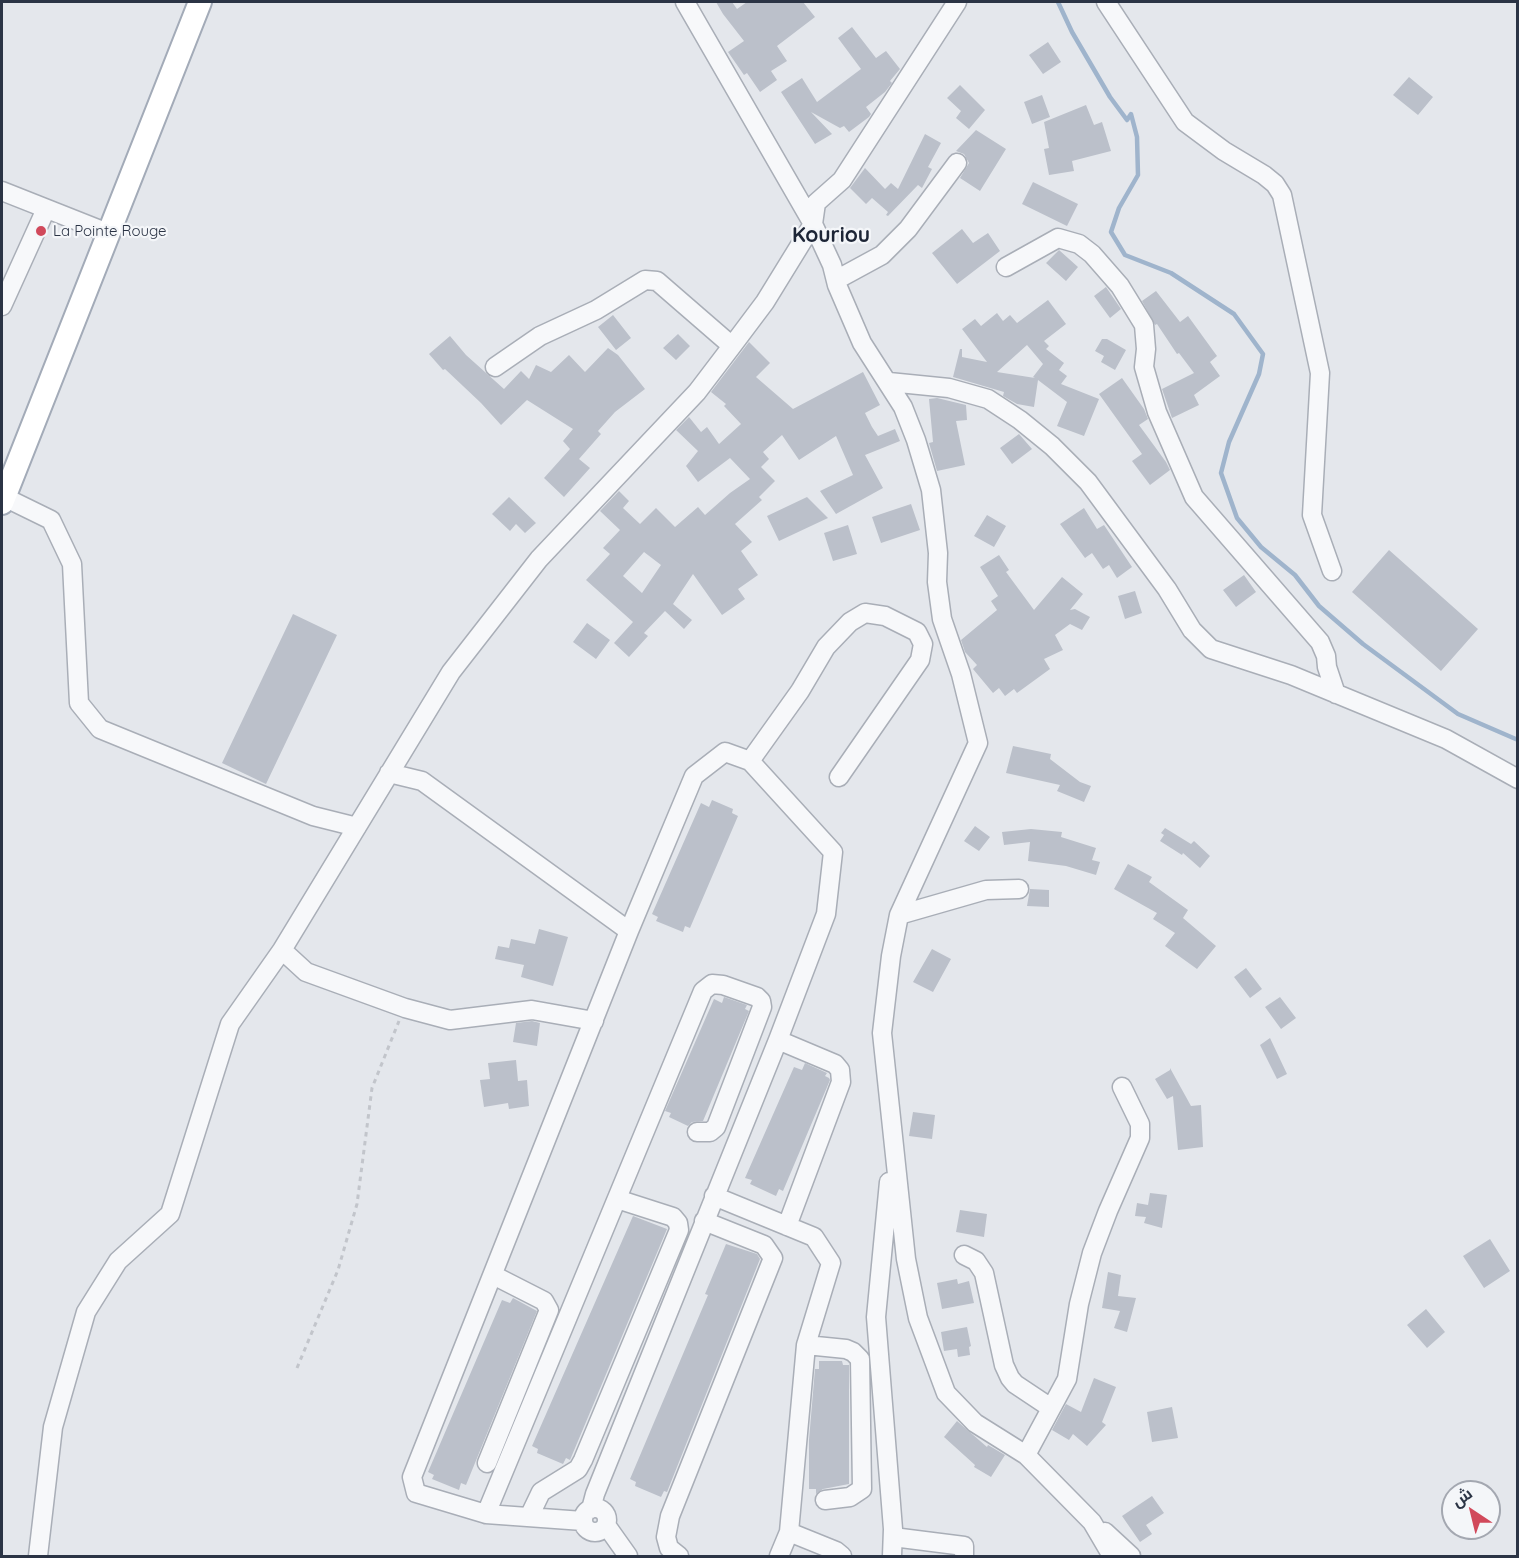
<!DOCTYPE html>
<meta charset="utf-8">
<style>
body{margin:0}
#map{position:relative;width:1519px;height:1558px;overflow:hidden;background:#e4e7ec;font-family:Quicksand,Cairo,sans-serif}
canvas{display:block}
.frame{position:absolute;inset:0;border:3px solid #2b3445;pointer-events:none}
.north{position:absolute;left:1441px;top:1480px;width:60px;height:60px;box-sizing:border-box;background:#f4f6f9;border:2px solid #a4a8b1;border-radius:50%;rotate:325deg;font-size:16px;font-weight:700;line-height:24px;text-align:center;color:#2b3445}
.north::after{content:'';display:block;margin:auto;width:21px;height:27px;background:#d1495b;clip-path:polygon(50% 0,100% 100%,50% 72%,0 100%)}
</style>
<div id="map">
<canvas width="1519" height="1558"></canvas>
<div class="frame"></div>
<div class="north">ش</div>
</div>
<script>
const g = document.querySelector('canvas').getContext('2d');
g.lineJoin = 'round';
const toPath = rows => new Path2D(rows.map(r => 'M' + r).join(''));
function stroke(path, color, width, dash) { g.strokeStyle = color; g.lineWidth = width; g.lineCap = dash ? 'butt' : 'round'; g.setLineDash(dash || []); g.stroke(path); }
function fill(path, color) { g.fillStyle = color; g.fill(path, 'evenodd'); }
function write(font, color, halo, rows, align = 'center') {
  g.font = font + ' Quicksand,sans-serif'; g.lineWidth = 4.5; g.setLineDash([]); g.textBaseline = 'middle'; g.strokeStyle = halo; g.fillStyle = color; for (const [text, x, y, turn = 0] of rows) {
    g.save(); g.translate(x, y); g.rotate((+turn || 0) * Math.PI / 180); g.textAlign = isNaN(turn) ? turn : align; if (halo) g.strokeText(text, 0, 0); g.fillText(text, 0, 0); g.restore();
  }
}
const stream = toPath([
 [1058,2,1072,32,1110,97,1127,120,1131,114,1137,137,1138,175,1119,208,1111,232,1125,255,1171,273,1234,314,1263,354,1259,374,1229,442,1221,473,1237,518,1261,547,1295,575,1319,606,1363,644,1458,714,1518,740]
]);
const building = toPath([
 [716,2,732,2,737,9,747,2,803,2,815,17,777,46,787,61,771,71,777,80,760,92,747,73,744,75,728,52,744,41,723,14],
 [852,27,876,58,886,51,900,69,890,81,892,83,885,92,866,107,871,114,869,117,849,132,844,126,840,128,811,112,832,134,815,144,781,92,802,78,817,102,861,69,838,38],
 [1048,42,1061,62,1043,74,1029,55],
 [1409,77,1433,97,1418,115,1393,95],
 [960,85,985,110,969,129,956,118,961,111,947,98],
 [1042,95,1050,117,1032,124,1024,102],
 [1086,105,1094,125,1102,122,1111,151,1072,161,1074,171,1049,175,1044,149,1049,148,1044,122],
 [976,130,1006,149,980,191,960,178,969,163,964,154,956,151],
 [925,134,941,143,928,167,932,169,922,188,918,185,888,216,886,215,888,212,872,198,866,204,850,188,865,168,885,189,891,183,898,189],
 [1033,182,1078,204,1067,226,1022,204],
 [962,229,973,243,988,233,1000,251,957,284,932,253],
 [1059,250,1078,267,1066,281,1046,263],
 [1106,287,1121,309,1110,318,1094,296],
 [1156,291,1180,322,1188,316,1217,356,1210,362,1220,376,1194,395,1199,405,1172,418,1162,389,1194,373,1179,353,1177,354,1157,324,1155,325,1142,301],
 [1048,300,1066,324,1044,341,1049,346,1046,349,1064,363,1059,370,1067,376,1061,384,1099,399,1084,436,1057,426,1067,402,1038,380,1034,407,1017,404,1003,396,1004,392,953,377,960,349,962,349,962,357,987,362,962,329,975,319,981,326,997,313,1003,321,1010,315,1017,323],
 [1027,345,1043,364,1033,377,1035,378,997,372],
 [613,315,631,338,616,350,598,327],
 [678,334,690,346,676,360,663,348],
 [450,336,466,355,504,389,521,371,529,379,536,365,551,372,569,355,585,372,608,348,618,355,645,389,615,412,598,431,601,434,579,459,590,468,564,497,544,478,570,449,563,441,573,429,527,400,501,425,481,403,445,369,443,370,429,354],
 [1102,339,1107,339,1126,350,1115,370,1101,362,1104,356,1095,351],
 [749,342,770,363,756,377,793,409,863,372,880,405,865,413,872,427,878,436,895,429,900,441,865,455,883,488,836,514,820,491,853,475,836,436,799,460,782,435,763,452,769,459,761,467,775,481,759,497,762,500,735,524,752,542,741,551,758,575,738,589,745,599,722,615,693,574,673,604,692,620,684,629,665,611,644,633,648,636,629,657,614,643,633,622,586,580,610,554,603,548,620,530,600,511,619,491,629,501,623,508,640,524,656,508,675,527,698,507,705,515,730,493,750,479,730,458,698,482,686,466,698,451,676,430,689,417,701,432,707,427,719,444,741,424,724,406,726,404,711,392],
 [644,552,661,565,642,593,623,576],
 [1122,378,1144,409,1148,419,1139,425,1166,462,1170,470,1150,485,1132,461,1142,454,1099,394],
 [937,398,966,405,967,420,956,421,965,465,937,471,929,443,933,442,929,399],
 [1019,434,1032,449,1012,464,1000,448],
 [509,497,536,523,525,533,516,524,510,531,492,514],
 [807,497,828,518,779,541,767,516],
 [911,504,920,530,881,543,872,517],
 [1084,508,1097,529,1104,525,1132,567,1117,578,1109,565,1103,569,1092,553,1085,558,1060,524],
 [987,515,1006,526,994,547,974,536],
 [848,525,857,554,833,561,824,533],
 [1389,550,1478,629,1441,671,1352,592],
 [999,555,1009,570,1006,572,1034,610,1062,577,1083,594,1070,610,1075,609,1090,617,1082,630,1070,624,1055,635,1063,650,1044,659,1050,669,1017,693,1014,689,1005,696,999,688,993,693,973,669,977,665,965,652,961,640,997,610,991,601,998,596,980,567],
 [1244,575,1256,592,1236,607,1223,590],
 [1135,591,1142,613,1125,619,1118,596],
 [293,614,337,635,266,784,222,763],
 [587,623,610,640,596,659,573,642],
 [1013,746,1051,754,1050,759,1080,782,1091,786,1084,802,1057,791,1060,785,1006,773],
 [712,800,733,809,732,813,738,816,690,928,685,926,683,932,656,921,658,917,652,914,701,803,709,807],
 [975,826,990,837,979,851,964,841],
 [1165,828,1191,844,1194,841,1210,856,1200,868,1183,853,1182,855,1160,841,1164,835,1161,833],
 [1031,829,1062,832,1061,837,1096,848,1092,860,1100,862,1096,875,1066,866,1028,861,1030,842,1004,845,1002,832],
 [1128,864,1152,877,1149,882,1188,910,1183,918,1216,946,1197,969,1165,946,1175,933,1153,919,1157,913,1114,889],
 [1030,889,1049,890,1049,907,1027,906],
 [539,929,568,937,553,986,521,977,524,965,495,959,498,946,509,948,511,939,535,944],
 [932,949,951,959,933,992,913,982],
 [1246,968,1262,989,1250,998,1234,977],
 [724,997,747,1005,745,1009,749,1011,703,1121,692,1122,688,1126,669,1117,671,1113,665,1111,714,999,722,1003],
 [1280,997,1296,1018,1281,1029,1265,1007],
 [532,1021,540,1023,537,1046,513,1042,516,1023],
 [1270,1038,1287,1074,1277,1079,1260,1045],
 [516,1060,518,1081,527,1080,529,1106,509,1109,508,1103,484,1107,480,1080,490,1079,488,1063],
 [805,1063,827,1073,825,1076,829,1078,830,1080,783,1191,779,1189,776,1196,750,1184,752,1180,745,1178,794,1067,802,1070],
 [1170,1068,1191,1106,1201,1105,1203,1147,1178,1150,1173,1096,1167,1099,1155,1079,1170,1070],
 [913,1112,935,1115,932,1139,909,1136],
 [1150,1193,1167,1195,1162,1228,1144,1223,1146,1217,1135,1216,1137,1203,1148,1205],
 [960,1210,987,1214,984,1237,956,1232],
 [633,1216,667,1229,570,1460,566,1458,563,1464,537,1453,538,1449,532,1446],
 [1490,1239,1510,1271,1484,1288,1463,1256],
 [726,1244,757,1254,760,1259,667,1492,664,1491,661,1497,635,1486,636,1482,630,1479,708,1295,705,1294],
 [1108,1272,1121,1275,1118,1296,1136,1298,1127,1332,1114,1328,1120,1311,1102,1308],
 [957,1279,958,1284,969,1281,974,1303,942,1309,937,1283],
 [513,1298,537,1311,466,1485,461,1483,459,1490,432,1479,434,1475,428,1472,502,1300,510,1303],
 [1426,1309,1445,1332,1427,1348,1407,1325],
 [967,1327,971,1346,969,1347,970,1355,958,1357,957,1349,944,1351,941,1332],
 [819,1361,842,1361,843,1365,849,1365,849,1484,823,1489,816,1494,816,1489,809,1489,809,1440,815,1369,819,1369],
 [1094,1378,1116,1387,1102,1422,1106,1425,1087,1446,1073,1434,1069,1440,1052,1430,1066,1404,1081,1412],
 [1172,1407,1178,1438,1152,1442,1147,1412],
 [957,1421,987,1447,988,1445,1005,1455,991,1477,974,1467,975,1465,944,1437],
 [1152,1496,1164,1513,1146,1525,1152,1534,1140,1542,1122,1516]
]);
const path = toPath([
 [297,1368,338,1270,357,1204,372,1088,399,1021]
]);
const minor = toPath([
 [685,2,813,224,832,265,837,285,862,343,903,407,916,440,931,490,938,553,937,582,942,619,961,674,978,743,899,915,891,956,882,1033,906,1259,918,1318,946,1393,975,1423,1026,1455,1092,1522,1112,1556],
 [1106,2,1185,122,1224,151,1264,175,1275,184,1282,195,1320,373,1312,515,1332,571],
 [2,191,108,233],
 [1006,267,1058,238,1079,244,1092,254,1120,286,1144,325,1146,349,1144,367,1157,412,1194,497,1320,642,1326,656,1327,667,1336,694],
 [836,280,882,255,908,229,957,163],
 [2,306,46,209],
 [495,367,540,336,596,310,645,280,657,281,732,346],
 [889,382,949,388,988,399,1020,420,1052,446,1088,482,1167,589,1192,630,1211,649,1291,675,1446,739,1518,779],
 [4,497,51,520,72,564,79,703,100,729,313,816,357,827],
 [750,761,800,691,826,647,850,622,865,613,885,616,917,632,923,644,920,660,839,777],
 [389,773,422,781,629,931],
 [899,915,986,890,1019,889],
 [282,950,306,972,405,1008,450,1020,532,1010,594,1021],
 [778,1040,835,1064,840,1070,841,1082,787,1226],
 [889,1182,876,1317,893,1529,892,1556],
 [714,1196,814,1237,831,1263,806,1345,789,1532,779,1556],
 [964,1255,976,1261,984,1273,1004,1365,1010,1378,1015,1384,1051,1408],
 [806,1345,846,1349,853,1352,860,1359,862,1489,850,1497,825,1500],
 [1026,1455,1067,1379,1079,1304,1092,1253,1108,1211,1140,1138,1140,1124,1122,1087],
 [487,1463,549,1310,544,1301,493,1275],
 '583 1520a12 12 0 1 1 24 0a12 12 0 1 1-24 0Z',
 [486,1514,703,991,712,984,723,985,757,997,761,1001,762,1007,716,1127,710,1132,697,1132],
 [529,1517,541,1492,578,1469,583,1460,679,1230,678,1223,673,1217,617,1199],
 [583,1521,486,1514,416,1493,412,1477,629,931,694,776,725,752,750,761,833,852,826,914,778,1040,595,1494,591,1509],
 [606,1525,628,1556],
 [789,1532,836,1551,842,1556],
 [1105,1532,1131,1556],
 [893,1537,964,1546,964,1556],
 [38,1556,53,1427,86,1312,118,1261,170,1214,230,1024,282,950,451,672,539,559,697,392,732,346,765,302,813,224,816,203,842,180,957,2],
 [679,1556,669,1548,666,1537,670,1516,773,1258,764,1245,704,1221]
]);
const major = toPath([
 [2,503,200,2]
]);
const markers = [
 [41,231,6,"#d1495b"]
];
const poiNames = [
 ["La Pointe Rouge",53,231]
];
const districtNames = [
 ["Kouriou",831,236]
];
stroke(stream, '#9fb4cc', 4.5);
fill(building, '#bbc0ca');
stroke(minor, '#a9aeb7', 21);
stroke(major, '#a3abb8', 26);
stroke(path, '#c2c5cb', 3, [4.5, 4.5]);
stroke(minor, '#f7f8fa', 18);
stroke(major, '#fff', 22);
for (const [x, y, r, color] of markers) { const dot = new Path2D(); dot.arc(x, y, r, 0, 2 * Math.PI); g.fillStyle = color; g.fill(dot); stroke(dot, '#f4f6f9', 2); }
write('15px', '#2b3445', '#f4f6f9', poiNames, 'left');
write('bold 21px', '#1d2536', '#f4f6f9', districtNames);
</script>
